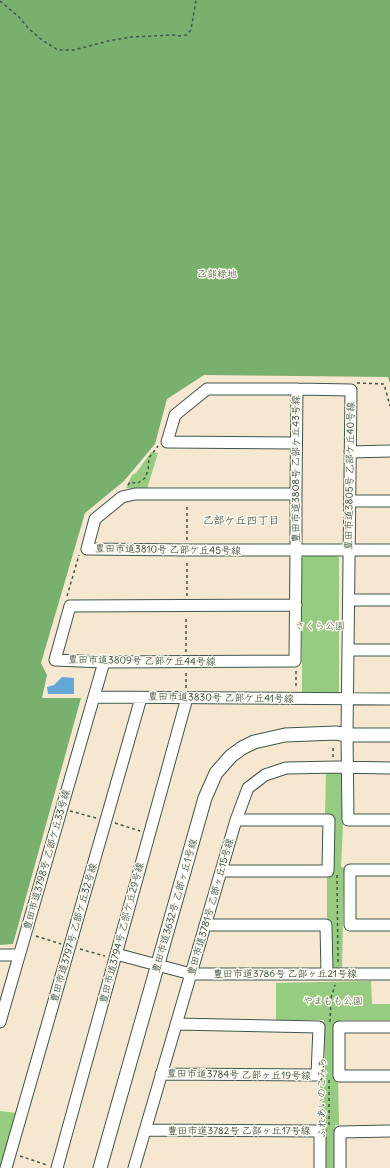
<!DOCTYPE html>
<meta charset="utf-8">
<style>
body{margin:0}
canvas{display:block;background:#f6e7d0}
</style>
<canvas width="390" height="1168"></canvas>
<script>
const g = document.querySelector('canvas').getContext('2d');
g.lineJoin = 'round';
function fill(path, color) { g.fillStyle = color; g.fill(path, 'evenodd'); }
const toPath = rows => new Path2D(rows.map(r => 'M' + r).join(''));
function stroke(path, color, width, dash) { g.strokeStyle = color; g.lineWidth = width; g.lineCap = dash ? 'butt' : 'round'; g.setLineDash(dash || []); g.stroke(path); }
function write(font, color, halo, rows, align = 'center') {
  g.font = font + ' Delius,"Klee One",sans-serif'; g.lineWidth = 3; g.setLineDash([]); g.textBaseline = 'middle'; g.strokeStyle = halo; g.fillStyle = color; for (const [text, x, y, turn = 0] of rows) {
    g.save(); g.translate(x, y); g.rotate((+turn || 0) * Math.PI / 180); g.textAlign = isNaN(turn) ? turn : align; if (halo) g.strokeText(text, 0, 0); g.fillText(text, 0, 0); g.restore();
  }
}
const green = toPath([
 [151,452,158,453,147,489,126,488,132,475,136,473],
 [304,556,336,556,339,558,339,692,337,695,302,696,302,559],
 [326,770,343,772,343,825,341,867,344,868,342,969,331,968,327,920,327,875,332,875,332,816,325,815],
 [371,981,372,1004,390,1004,390,1020,342,1020,337,1023,339,1125,335,1125,334,1168,323,1168,324,1125,321,1122,320,1078,325,1079,324,1020,276,1020,276,983],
 [0,1111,17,1113,2,1168,0,1168]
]);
const forest = toPath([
 [0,0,390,0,390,383,388,377,204,375,167,399,155,444,124,481,85,513,41,663,47,675,42,698,81,698,13,944,0,945]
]);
const water = toPath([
 [62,677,74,678,74,694,48,694,47,687,54,685]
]);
const path = toPath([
 [0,1,19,17,29,29,42,40,58,50,74,50,108,41,131,37,174,35,180,36,186,35,191,30,196,0],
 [357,383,384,384,390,406],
 [138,483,145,478,148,470,149,458,158,446],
 [128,485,130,482,135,483],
 [187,540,187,504],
 [67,596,79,555],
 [187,596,187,560],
 [186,652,186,616],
 [296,671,296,687],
 [186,688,186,672],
 [333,757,333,745],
 [70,811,96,818],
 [115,823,140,831],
 [337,875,338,963],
 [36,936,61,944],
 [80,949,105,956],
 [330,1022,331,998,335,985],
 [329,1080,329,1126],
 [20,1156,47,1165]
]);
const minor = toPath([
 [296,443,167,442,175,415,207,389,297,389,351,390,347,735,348,820,390,820],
 [350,452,390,451],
 [296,494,135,494,122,497,95,519,87,549,187,550,390,550],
 [350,501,390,501],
 [349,600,390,600],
 [296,605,70,606,55,660,104,662,295,661,296,550,296,494,297,389],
 [348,650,390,650],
 [94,697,390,699],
 [390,870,350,870,350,925,390,925],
 [221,871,328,871,329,820,236,820],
 [205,925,326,925,327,974],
 [116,954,191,974,390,974],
 [0,955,19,955],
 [0,1022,104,662],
 [390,1027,339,1027,339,1076,390,1076],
 [161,1074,317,1075,319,1027,176,1024],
 [145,1130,320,1131,320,1168],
 [6,1168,141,698],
 [57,1168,187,698],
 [134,1168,236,820,248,788,265,775,286,768,338,767,390,768],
 [340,1168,340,1132,390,1131]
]);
const tertiary = toPath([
 [100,1168,205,798,216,773,231,756,242,748,254,742,285,735,336,733,347,735,390,735]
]);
const parkNames = [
 ["乙部緑地",217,274],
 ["さくら公園",320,626],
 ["やまもも公園",333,1001]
];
const streetNames = [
 ["豊田市道3808号 乙部ケ丘43号線",296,469,-90],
 ["豊田市道3805号 乙部ケ丘40号線",350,476,-89],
 ["豊田市道3810号 乙部ケ丘45号線",168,550,1],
 ["豊田市道3809号 乙部ケ丘44号線",142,661,1],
 ["豊田市道3830号 乙部ケ丘41号線",221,698,1],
 ["豊田市道3798号 乙部ケ丘33号線",47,860,-74],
 ["豊田市道3632号 乙部ヶ丘1号線",175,906,-74],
 ["豊田市道3781号 乙部ヶ丘15号線",211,907,-74],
 ["豊田市道3797号 乙部ケ丘32号線",74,933,-74],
 ["豊田市道3794号 乙部ケ丘29号線",122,933,-75],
 ["豊田市道3786号 乙部ヶ丘21号線",285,974],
 ["豊田市道3784号 乙部ヶ丘19号線",239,1075,1],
 ["ふれあいのこみち",322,1098,-90],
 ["豊田市道3782号 乙部ヶ丘17号線",239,1131]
];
const neighbourhoodNames = [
 ["乙部ケ丘四丁目",241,521]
];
fill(green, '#96cc7f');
fill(forest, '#78b06e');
fill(water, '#63a8d8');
stroke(minor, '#3f564b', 13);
stroke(tertiary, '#3f564b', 15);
stroke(path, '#3f564b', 1.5, [3, 3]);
stroke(minor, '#fff', 11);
stroke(tertiary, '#fff', 13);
write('10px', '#3d6147', '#fbf7ec', parkNames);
write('10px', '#1f3d34', '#fbf7ec', streetNames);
write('11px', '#1f3d34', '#fbf7ec', neighbourhoodNames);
</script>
